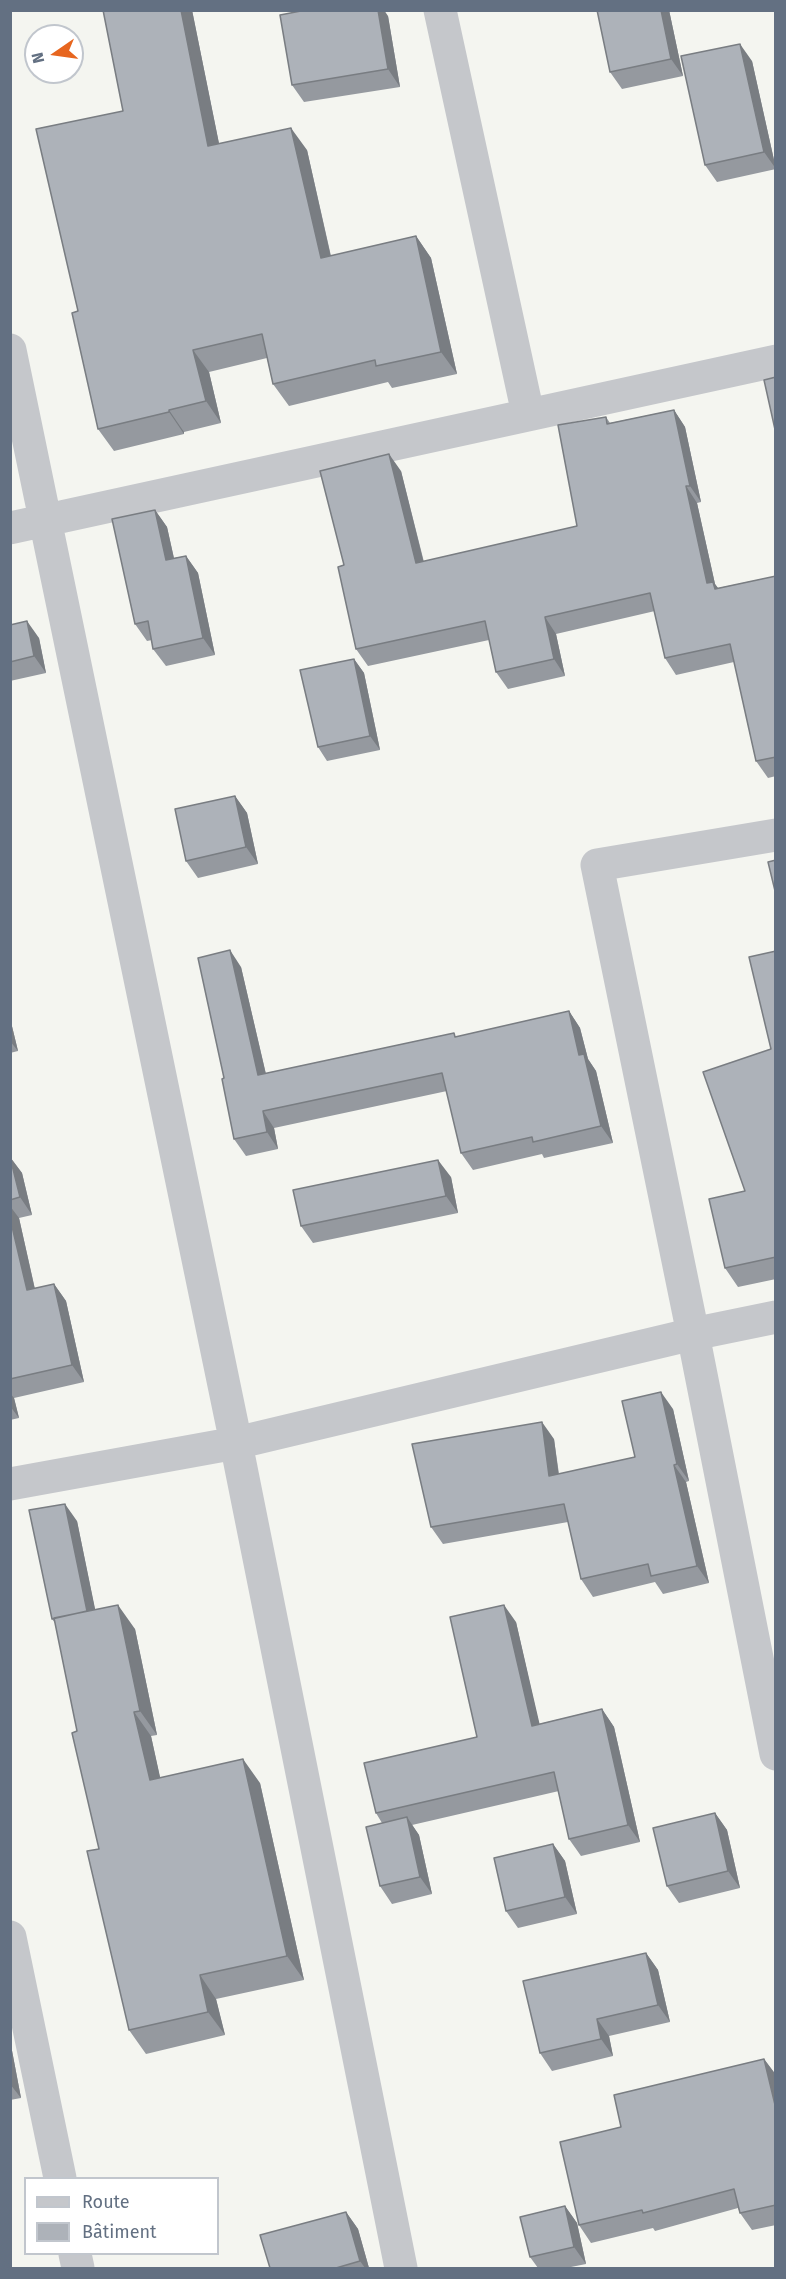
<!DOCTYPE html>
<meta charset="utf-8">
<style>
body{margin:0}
#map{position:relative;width:786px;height:2279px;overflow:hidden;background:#f4f5f0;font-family:"Fira Sans",sans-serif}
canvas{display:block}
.frame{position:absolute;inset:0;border:12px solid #637082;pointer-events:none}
.legend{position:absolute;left:24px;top:2177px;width:195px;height:78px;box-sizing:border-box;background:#fff;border:2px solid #c1c6cd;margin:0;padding:8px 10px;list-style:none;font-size:18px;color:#637082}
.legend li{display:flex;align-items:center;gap:12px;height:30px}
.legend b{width:30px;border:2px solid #c1c6cd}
.north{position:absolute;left:24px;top:24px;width:60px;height:60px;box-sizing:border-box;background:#fff;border:2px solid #c1c6cd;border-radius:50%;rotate:257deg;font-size:16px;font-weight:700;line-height:24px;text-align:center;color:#637082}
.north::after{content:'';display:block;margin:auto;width:21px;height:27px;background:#e7661f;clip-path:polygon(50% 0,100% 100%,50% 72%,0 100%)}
</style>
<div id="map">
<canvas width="786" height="2279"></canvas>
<div class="frame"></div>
<ul class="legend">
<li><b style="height:8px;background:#c5c7cb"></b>Route</li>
<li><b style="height:16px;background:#adb2b9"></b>Bâtiment</li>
</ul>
<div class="north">N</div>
</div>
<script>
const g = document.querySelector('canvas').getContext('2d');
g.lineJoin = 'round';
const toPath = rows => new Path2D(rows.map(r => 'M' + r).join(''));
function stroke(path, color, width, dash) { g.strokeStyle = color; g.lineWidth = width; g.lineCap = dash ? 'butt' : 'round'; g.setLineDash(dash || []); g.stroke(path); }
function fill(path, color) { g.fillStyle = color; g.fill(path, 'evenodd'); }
const minor = toPath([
 [440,10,528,414],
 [10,350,236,1443,401,2268],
 [10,528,776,361],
 [776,835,597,865,693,1334,776,1754],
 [10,1484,236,1443,693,1334,776,1317],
 [10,1937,60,2178],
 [75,2254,78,2268]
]);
const wall = toPath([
 [103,10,192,10,219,144,307,150,331,256,416,236,431,258,457,374,392,388,388,382,289,406,273,384,267,358,209,372,221,423,184,432,184,434,114,451,98,429,78,311,123,111],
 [669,10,683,76,622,89,610,72],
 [388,16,400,87,304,102,292,85],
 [752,61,776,169,717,182,705,165],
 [674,410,685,427,701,502,697,503,715,584,718,588,776,576,776,776,768,778,756,761,734,662,676,675,665,658,655,611,556,634,565,676,508,689,496,672,489,640,368,666,356,649,344,565,401,471,424,562,577,526,606,417,610,423],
 [155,510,167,527,174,558,186,556,198,573,215,655,166,666,153,649,152,640,147,641,135,624],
 [10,625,39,638,46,673,10,681],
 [354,659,364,673,380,750,327,761,318,747],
 [235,796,247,813,258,864,198,878,186,861],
 [776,951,776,1279,738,1287,725,1268,745,1191,771,1049],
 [241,967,266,1074,456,1037,569,1011,580,1028,588,1059,596,1071,613,1143,544,1158,542,1154,473,1170,461,1153,447,1091,274,1128,278,1149,246,1156,234,1139,224,1078],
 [10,1018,18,1051,10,1053],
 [10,1157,22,1173,32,1215,19,1218,35,1289,54,1284,66,1301,84,1382,14,1398,19,1418,10,1420],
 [451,1177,458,1213,313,1243,301,1226],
 [673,1409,689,1481,686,1482,709,1583,663,1594,655,1582,593,1597,581,1579,568,1522,443,1544,431,1527,554,1439,559,1474,635,1457],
 [77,1521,95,1610,135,1629,157,1735,151,1736,160,1778,260,1783,304,1980,216,1999,225,2035,146,2054,129,2030,99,1849,77,1731,55,1623,52,1619],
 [516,1622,539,1724,602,1709,614,1727,640,1842,581,1856,569,1839,559,1791,412,1825,419,1835,432,1894,392,1904,380,1886,382,1823,376,1813,477,1737],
 [715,1813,727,1830,740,1888,679,1903,667,1886],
 [553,1844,565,1861,577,1914,518,1928,506,1911],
 [646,1953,658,1970,670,2022,609,2036,613,2056,552,2071,540,2053],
 [10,2040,21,2098,10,2100],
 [764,2059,776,2075,776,2225,752,2230,740,2213,738,2208,655,2231,653,2228,591,2243,579,2225,621,2127],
 [565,2206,577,2223,586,2264,566,2268,538,2268,530,2257],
 [346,2212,358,2229,369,2268,270,2268]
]);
const shadedWall = toPath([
 [181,10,192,10,224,168,208,146],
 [378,10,384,10,388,16,400,87,388,69],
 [661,10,669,10,683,76,671,59],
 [740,44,752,61,776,169,764,152],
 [291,128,307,150,336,280,321,258],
 [416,236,431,258,457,374,441,352],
 [193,350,209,372,221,423,206,401],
 [169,410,184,432,184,434,169,412],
 [674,410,685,427,701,502,690,486],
 [389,454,401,471,428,580,416,563],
 [686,486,697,503,715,584,725,598,707,583],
 [155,510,167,527,178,577,166,560],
 [186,556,198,573,215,655,203,638],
 [545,617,556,634,565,676,554,659],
 [27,621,39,638,46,673,34,656],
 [354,659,364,673,380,750,370,736],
 [235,796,247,813,258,864,246,847],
 [230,950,241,967,270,1092,258,1075],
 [569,1011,580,1028,588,1059,596,1071,613,1143,601,1126,579,1055],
 [10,1018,18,1051,10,1041],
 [263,1111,274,1128,278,1149,267,1132],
 [10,1157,22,1173,32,1215,20,1197],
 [438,1160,451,1177,458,1213,446,1196],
 [10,1206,19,1218,39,1308,27,1290,10,1218],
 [54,1284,66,1301,84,1382,72,1365],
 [661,1392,673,1409,689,1481,677,1464],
 [10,1393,14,1398,19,1418,10,1406],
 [542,1422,554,1439,561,1493,549,1476],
 [674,1465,686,1482,709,1583,697,1566],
 [65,1504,77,1521,99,1628,87,1611],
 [118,1605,135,1629,157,1735,140,1711],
 [504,1605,516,1622,544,1743,532,1726],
 [602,1709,614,1727,640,1842,628,1825],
 [134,1712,151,1736,166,1804,150,1780],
 [243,1759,260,1783,304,1980,287,1956],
 [715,1813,727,1830,740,1888,728,1871],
 [407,1817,419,1835,432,1894,420,1877],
 [553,1844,565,1861,577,1914,565,1897],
 [646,1953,658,1970,670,2022,658,2005],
 [200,1975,216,1999,225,2035,208,2012],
 [597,2019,609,2036,613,2056,601,2039],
 [10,2040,21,2098,10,2084],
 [764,2059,776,2075,776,2109],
 [565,2206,577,2223,586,2264,574,2247],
 [346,2212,358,2229,369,2268,365,2268,360,2261]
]);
const building = toPath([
 [103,10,181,10,208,146,291,128,321,258,416,236,441,352,376,366,375,360,273,384,262,334,193,350,206,401,169,410,169,412,98,429,72,313,78,311,36,129,123,111,103,10],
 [306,10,378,10,388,69,292,85,280,15,306,10],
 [597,10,661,10,671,59,610,72,597,10],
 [740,44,764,152,705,165,681,56,740,44],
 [776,377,776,434,764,380,776,377],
 [674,410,690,486,686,486,707,583,713,582,715,589,776,576,776,757,756,761,730,644,665,658,650,593,545,617,554,659,496,672,485,621,356,649,338,567,344,565,320,471,389,454,416,563,577,526,558,425,606,417,607,424,674,410],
 [155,510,166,560,186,556,203,638,153,649,148,621,135,624,112,519,155,510],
 [27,621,34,656,10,662,10,625,27,621],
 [354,659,370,736,318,747,300,670,354,659],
 [235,796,246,847,186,861,175,809,235,796],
 [776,860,776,895,768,862,776,860],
 [230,950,258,1075,454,1033,455,1037,569,1011,579,1055,584,1054,601,1126,533,1142,532,1137,461,1153,442,1073,263,1111,267,1132,234,1139,222,1079,224,1078,198,958,230,950],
 [776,951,776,1257,725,1268,709,1199,745,1191,703,1072,771,1049,749,957,776,951],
 [10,1157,20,1197,10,1200,10,1157],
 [438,1160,446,1196,301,1226,293,1190,438,1160],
 [10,1218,27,1290,54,1284,72,1365,10,1379,10,1218],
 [661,1392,677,1464,674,1465,697,1566,651,1576,648,1564,581,1579,564,1504,431,1527,412,1444,542,1422,549,1476,635,1457,622,1401,661,1392],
 [65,1504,87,1611,52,1619,29,1510,65,1504],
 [118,1605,140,1711,134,1712,150,1780,243,1759,287,1956,200,1975,208,2012,129,2030,87,1851,99,1849,72,1733,77,1731,54,1618,118,1605],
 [504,1605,532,1726,602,1709,628,1825,569,1839,554,1772,376,1813,364,1763,477,1737,450,1617,504,1605],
 [715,1813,728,1871,667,1886,653,1828,715,1813],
 [407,1817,420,1877,380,1886,366,1827,407,1817],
 [553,1844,565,1897,506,1911,494,1858,553,1844],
 [646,1953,658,2005,597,2019,601,2039,540,2053,523,1981,646,1953],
 [764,2059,776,2109,776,2205,740,2213,734,2189,643,2213,642,2210,579,2225,560,2142,621,2127,614,2095,764,2059],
 [565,2206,574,2247,530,2257,520,2217,565,2206],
 [346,2212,360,2261,336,2268,270,2268,260,2235,346,2212]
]);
stroke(minor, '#c5c7cb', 33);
fill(wall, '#95999f');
fill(shadedWall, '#797d82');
fill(building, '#adb2b9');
stroke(building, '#797d82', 1.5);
</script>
